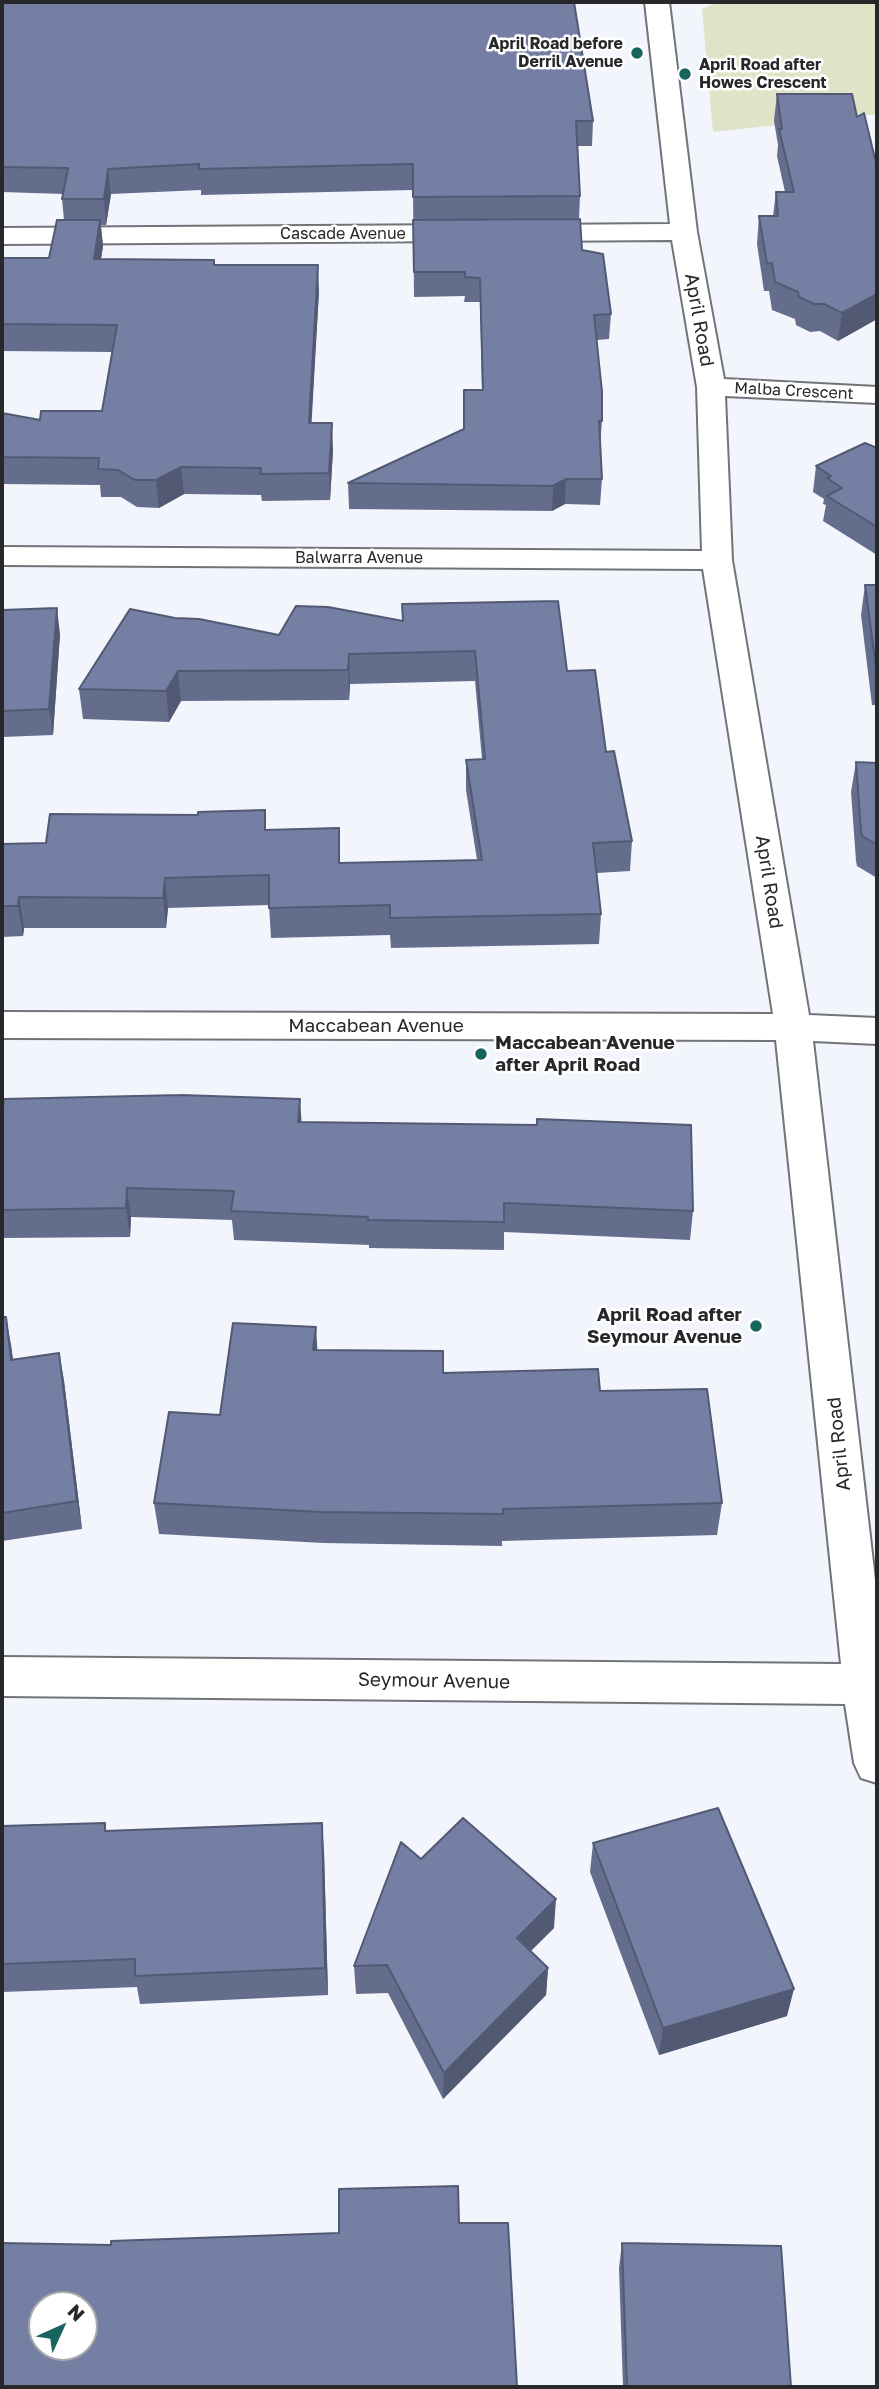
<!DOCTYPE html>
<style>
body{margin:0}
#map{position:relative;width:879px;height:2389px;overflow:hidden;background:#f3f5fd;font-family:"Golos Text",sans-serif}
canvas{display:block}
.frame{position:absolute;inset:0;border:4px solid #28282b;pointer-events:none}
.north{position:absolute;left:28px;top:2291px;width:70px;height:70px;box-sizing:border-box;background:#fff;border:2px solid #a9a9aa;border-radius:50%;rotate:45deg;font-size:19px;font-weight:700;line-height:28px;text-align:center;color:#28282b}
.north::after{content:'';display:block;margin:auto;width:24px;height:32px;background:#186560;clip-path:polygon(50% 0,100% 100%,50% 72%,0 100%)}
</style>
<div id="map">
<canvas width="879" height="2389"></canvas>
<div class="frame"></div>
<div class="north">N</div>
</div>
<script>
const g = document.querySelector('canvas').getContext('2d');
g.lineJoin = 'round';
function fill(path, color) { g.fillStyle = color; g.fill(path, 'evenodd'); }
const toPath = rows => new Path2D(rows.map(r => 'M' + r).join(''));
function stroke(path, color, width, dash) { g.strokeStyle = color; g.lineWidth = width; g.lineCap = dash ? 'butt' : 'round'; g.setLineDash(dash || []); g.stroke(path); }
function write(font, color, halo, rows, align = 'center') {
  g.font = font + ' "Golos Text",sans-serif'; g.lineWidth = 5; g.setLineDash([]); g.textBaseline = 'middle'; g.strokeStyle = halo; g.fillStyle = color; for (const [text, x, y, turn = 0] of rows) {
    g.save(); g.translate(x, y); g.rotate((+turn || 0) * Math.PI / 180); g.textAlign = isNaN(turn) ? turn : align; if (halo) g.strokeText(text, 0, 0); g.fillText(text, 0, 0); g.restore();
  }
}
const green = toPath([
 [718,2,870,2,877,4,877,114,713,132,702,9]
]);
const street = toPath([
 [645,2,669,2,697,232,724,379,877,387,877,403,725,396,732,560,809,1015,877,1018,877,1044,813,1041,877,1597,877,1783,861,1778,854,1763,845,1704,2,1696,2,1657,841,1664,776,1040,2,1038,2,1012,773,1014,703,569,2,565,2,547,702,551,697,387,672,240,528,241,519,239,515,233,519,227,528,225,670,224,645,2],
 [465,225,474,227,478,233,474,239,465,241,2,244,2,228,465,225]
]);
const wall = toPath([
 [2,2,593,121,592,146,577,146,580,196,579,219,582,250,611,314,609,339,597,340,602,421,600,447,602,479,600,505,565,504,552,511,349,509,348,483,463,429,482,390,480,302,464,302,465,296,414,297,413,190,201,195,201,190,111,194,106,225,101,225,103,246,101,259,214,260,215,265,319,291,311,423,333,450,330,500,262,501,261,495,184,494,159,508,137,507,121,497,101,497,100,485,2,484,2,413,40,420,102,411,112,352,2,351,2,258,49,258,64,220,62,199,63,194,2,192],
 [777,94,857,117,876,163,877,163,877,319,838,341,820,331,810,332,796,325,795,319,772,310,769,291,764,291,757,244,759,216,773,216,776,192,785,192,777,156,778,145,774,121],
 [877,448,877,555,823,521,826,505,823,504,824,499,813,492,816,466],
 [865,585,877,585,877,717,875,705,872,705,861,615],
 [402,604,567,671,606,752,632,841,630,871,597,873,601,914,599,944,391,948,390,935,271,938,269,905,168,908,166,928,24,928,23,936,2,937,2,844,46,843,266,830,340,863,477,860,466,790,466,760,482,759,475,681,350,684,349,700,181,701,169,722,83,719,79,689,175,618,279,635,402,621],
 [2,610,60,634,53,735,2,737],
 [856,762,877,763,877,884,877,878,857,866,856,861,851,792],
 [2,1115,302,1122,693,1211,690,1240,504,1232,504,1250,369,1248,369,1245,234,1240,232,1220,131,1217,130,1237,2,1238],
 [2,1317,11,1345,13,1359,59,1353,64,1381,82,1529,2,1541],
 [317,1350,443,1373,600,1391,722,1503,717,1535,502,1541,502,1546,323,1543,159,1534,154,1503,220,1415],
 [2,1826,107,1831,324,1852,328,1995,140,2004,137,1987,2,1992],
 [593,1843,787,2016,659,2055,590,1872],
 [421,1859,554,1928,531,1951,548,1968,546,1995,443,2099,388,1993,356,1994,354,1966],
 [622,2243,791,2387,623,2387,619,2268]
]);
const shadedWall = toPath([
 [108,169,111,194,106,225,104,199],
 [100,220,103,246,97,285,94,259],
 [318,265,319,291,310,450,309,423],
 [877,294,877,319,838,341,842,313],
 [332,423,333,450,330,500,329,473],
 [181,467,184,494,159,508,156,480],
 [566,479,565,504,552,511,553,486],
 [57,608,60,634,53,735,49,709],
 [349,654,350,684,349,700,348,670],
 [178,671,181,701,169,722,166,691],
 [165,878,168,908,166,928,163,898],
 [19,897,24,928,23,936,18,906],
 [300,1099,302,1128,298,1122],
 [127,1188,131,1217,130,1237,126,1208],
 [6,1317,11,1345,16,1388,11,1360],
 [316,1327,318,1360,313,1350],
 [59,1353,64,1381,82,1529,77,1501],
 [322,1823,324,1852,328,1995,325,1968],
 [556,1899,554,1928,515,1966,517,1938],
 [548,1968,546,1995,443,2099,444,2073],
 [794,1989,787,2016,659,2055,663,2028]
]);
const building = toPath([
 [2,2,574,2,593,121,576,121,580,196,413,197,413,164,199,169,199,164,108,169,104,199,62,199,68,168,2,167,2,2],
 [777,94,852,94,857,117,864,113,876,163,877,163,877,294,842,313,824,304,814,304,799,297,798,292,775,282,772,263,767,264,759,216,778,216,776,192,794,192,779,129,782,129,777,94],
 [580,219,582,250,603,254,611,314,594,315,602,392,602,421,599,421,602,479,566,479,553,486,348,483,464,429,464,390,483,390,480,278,465,277,465,272,414,272,413,220,580,219],
 [57,220,100,220,94,259,214,260,214,265,318,265,309,423,332,423,329,473,260,474,261,468,181,467,156,480,135,480,118,470,98,469,99,458,2,457,2,413,40,420,41,411,102,411,117,325,2,324,2,258,49,258,57,220],
 [865,443,877,448,877,527,827,496,842,488,827,478,831,476,816,466,865,443],
 [865,585,877,585,877,675,865,585],
 [558,601,567,671,595,670,606,752,614,751,632,841,593,843,601,914,390,918,390,905,269,908,269,875,165,878,163,898,19,897,18,906,2,906,2,844,46,843,50,814,198,815,198,812,265,810,265,830,339,828,339,863,482,860,466,760,485,759,475,651,349,654,348,670,178,671,166,691,79,689,130,609,175,618,199,619,279,635,296,606,328,607,403,621,402,604,558,601],
 [57,608,49,709,2,711,2,610,57,608],
 [856,762,877,763,877,845,862,836,861,831,856,762],
 [181,1095,300,1099,298,1122,537,1125,537,1119,691,1125,693,1211,504,1203,504,1222,368,1220,368,1217,231,1211,234,1191,127,1188,126,1208,2,1210,2,1115,4,1099,181,1095],
 [2,1317,6,1317,11,1360,59,1353,77,1501,2,1513,2,1317],
 [233,1323,316,1327,313,1350,443,1351,443,1373,598,1369,600,1391,707,1389,722,1503,503,1509,503,1514,321,1512,154,1503,169,1412,220,1415,233,1323],
 [718,1808,794,1989,663,2028,593,1843,718,1808],
 [463,1818,556,1899,517,1938,548,1968,444,2073,387,1965,354,1966,401,1842,421,1859,463,1818],
 [105,1823,105,1831,322,1823,325,1968,135,1976,135,1959,2,1964,2,1826,105,1823],
 [458,2186,459,2223,508,2223,517,2387,2,2387,2,2243,111,2245,111,2241,339,2233,339,2189,458,2186],
 [42,2305,84,2305,84,2347,42,2347,42,2305],
 [622,2243,781,2246,791,2387,627,2387,622,2243]
]);
const markers = [
 [637,53,7,"#186560"],
 [685,74,7,"#186560"],
 [481,1054,7,"#186560"],
 [756,1326,7,"#186560"]
];
const farPoinames = [
 ["April Road before",623,44],
 ["Derril Avenue",623,62],
 ["April Road after",699,65,"left"],
 ["Howes Crescent",699,83,"left"]
];
const farStreetnames = [
 ["Cascade Avenue",343,234],
 ["Malba Crescent",794,391,3],
 ["Balwarra Avenue",359,558]
];
const streetNames = [
 ["April Road",699,320,80],
 ["April Road",769,882,81],
 ["Maccabean Avenue",376,1026],
 ["April Road",839,1444,-96],
 ["Seymour Avenue",434,1681,1]
];
const poiNames = [
 ["Maccabean Avenue",495,1043],
 ["after April Road",495,1065],
 ["April Road after",742,1315,"right"],
 ["Seymour Avenue",742,1337,"right"]
];
fill(green, '#e0e3c7');
stroke(street, '#717379', 4);
fill(street, '#fff');
fill(wall, '#656d8d');
fill(shadedWall, '#525973');
fill(building, '#757fa4');
stroke(building, '#525973', 2);
for (const [x, y, r, color] of markers) { const dot = new Path2D(); dot.arc(x, y, r, 0, 2 * Math.PI); g.fillStyle = color; g.fill(dot); stroke(dot, '#fff', 2.5); }
write('bold 16px', '#28282b', '#fff', farPoinames, 'right');
write('16px', '#28282b', '#fff', farStreetnames);
write('19px', '#28282b', '#fff', streetNames);
write('bold 19px', '#28282b', '#fff', poiNames, 'left');
</script>
